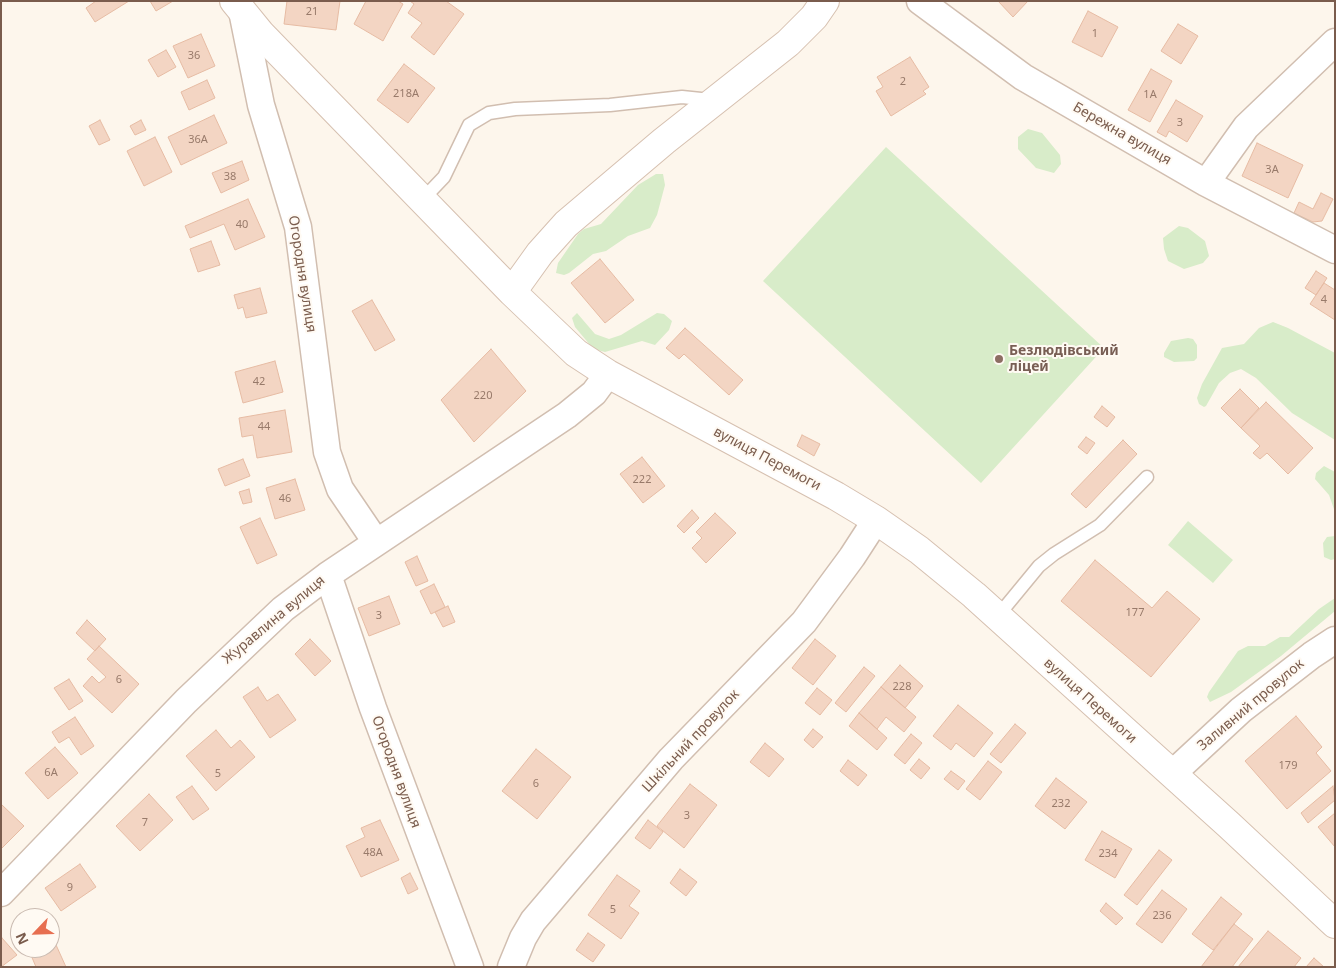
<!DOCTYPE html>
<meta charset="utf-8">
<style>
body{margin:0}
#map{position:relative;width:1336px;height:968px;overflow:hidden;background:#fdf6ec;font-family:"Noto Sans",sans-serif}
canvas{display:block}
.frame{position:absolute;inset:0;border:2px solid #7a5c4d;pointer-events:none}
.north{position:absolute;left:10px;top:908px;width:50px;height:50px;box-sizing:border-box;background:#fffaf3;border:1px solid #cabbb1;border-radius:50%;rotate:246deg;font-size:14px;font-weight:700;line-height:20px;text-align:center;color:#7a5c4d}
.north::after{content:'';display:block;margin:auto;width:18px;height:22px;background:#e76f51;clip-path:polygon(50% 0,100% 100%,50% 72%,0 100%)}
</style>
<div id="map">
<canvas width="1336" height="968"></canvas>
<div class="frame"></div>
<div class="north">N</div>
</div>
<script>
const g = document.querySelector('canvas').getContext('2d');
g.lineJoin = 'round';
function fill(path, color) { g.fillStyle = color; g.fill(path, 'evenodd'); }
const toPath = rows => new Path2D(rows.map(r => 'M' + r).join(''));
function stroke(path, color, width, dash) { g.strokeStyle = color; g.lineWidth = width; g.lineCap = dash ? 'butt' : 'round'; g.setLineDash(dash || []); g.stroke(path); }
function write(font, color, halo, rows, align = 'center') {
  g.font = font + ' "Noto Sans",sans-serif'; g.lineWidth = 4; g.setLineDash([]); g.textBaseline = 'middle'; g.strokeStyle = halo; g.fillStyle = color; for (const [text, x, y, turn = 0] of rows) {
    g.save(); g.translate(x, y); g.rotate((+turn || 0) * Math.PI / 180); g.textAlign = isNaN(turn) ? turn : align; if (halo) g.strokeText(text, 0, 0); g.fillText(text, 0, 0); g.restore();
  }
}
const green = toPath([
 [1028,129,1042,133,1060,155,1061,164,1054,173,1036,168,1018,149,1018,137],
 [886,147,1104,348,981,483,763,281],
 [656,174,663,174,665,185,657,215,650,228,628,236,606,251,593,254,569,273,564,275,556,273,558,263,578,234,584,229,601,224,638,185],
 [1179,226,1188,228,1205,241,1209,256,1203,263,1184,269,1168,261,1164,249,1163,238],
 [577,313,595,334,609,339,621,335,657,313,664,314,672,321,669,330,655,345,642,341,605,352,597,350,590,345,575,327,572,318],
 [1273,322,1288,328,1335,353,1335,440,1292,413,1256,378,1241,369,1230,373,1219,383,1206,406,1204,407,1199,404,1197,398,1202,384,1222,348,1244,344,1259,328],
 [1188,338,1193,339,1197,345,1197,358,1194,361,1174,362,1164,357,1164,353,1171,341],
 [1324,466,1335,472,1335,512,1329,495,1315,479,1316,473],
 [1188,521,1233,560,1213,583,1168,545],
 [1335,536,1335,559,1331,560,1324,557,1323,543,1327,537],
 [1335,598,1335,611,1281,656,1231,692,1210,702,1207,697,1209,692,1238,651,1248,646,1265,646,1280,637,1289,637,1319,609]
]);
const building = toPath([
 [96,1,129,1,95,22,86,8,96,1],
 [150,1,173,1,156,11,150,1],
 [287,1,340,1,336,30,284,24,287,1],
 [366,1,398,1,403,4,383,41,354,24,366,1],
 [410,1,446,1,464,14,434,55,411,37,422,23,408,13,414,4,410,1],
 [998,1,1028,1,1013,17,998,1],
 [1088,11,1118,27,1102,57,1072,42,1088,11],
 [1178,24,1198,36,1181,64,1161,51,1178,24],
 [201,34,215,66,188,78,173,46,201,34],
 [166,50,176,67,158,77,148,60,166,50],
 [910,57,929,87,923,91,926,94,891,116,876,91,883,87,877,77,910,57],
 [404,64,435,88,408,123,377,100,404,64],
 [1151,69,1172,81,1150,122,1128,110,1151,69],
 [207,80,215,98,189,110,181,92,207,80],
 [1176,100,1203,116,1187,142,1169,131,1166,137,1157,132,1176,100],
 [214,115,227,143,181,165,168,137,214,115],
 [100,120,110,140,99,145,89,126,100,120],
 [141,120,146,130,135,135,130,126,141,120],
 [155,137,172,172,144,186,127,151,155,137],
 [1257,143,1303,165,1288,198,1242,176,1257,143],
 [242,161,249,180,221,193,212,173,242,161],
 [1321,193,1333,199,1322,221,1313,222,1294,213,1299,202,1313,209,1321,193],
 [248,199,265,237,235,250,224,224,190,238,185,226,248,199],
 [211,241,220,265,198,272,190,249,211,241],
 [600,259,634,300,605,323,571,283,600,259],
 [1316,271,1327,278,1316,295,1305,288,1316,271],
 [1324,283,1335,290,1335,320,1310,304,1324,283],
 [260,288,267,313,246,318,243,307,238,309,234,295,260,288],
 [372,300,395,340,375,351,352,311,372,300],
 [685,328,743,380,729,395,684,354,679,359,666,348,685,328],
 [491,349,526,391,474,442,441,400,491,349],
 [275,361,283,392,243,403,235,372,275,361],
 [1240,389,1259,408,1241,428,1221,408,1240,389],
 [1266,402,1313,448,1288,474,1267,453,1260,459,1253,453,1260,446,1241,428,1266,402],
 [1102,406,1115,417,1107,427,1094,417,1102,406],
 [285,410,292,452,257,458,253,435,242,437,239,418,285,410],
 [802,435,820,444,814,456,797,446,802,435],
 [1086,437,1095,443,1087,454,1078,447,1086,437],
 [1123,440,1137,454,1086,508,1071,494,1123,440],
 [642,457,665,486,643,503,620,474,642,457],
 [243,459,250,476,225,486,218,469,243,459],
 [295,479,305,510,275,519,266,488,295,479],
 [249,489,252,502,243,504,239,492,249,489],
 [692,510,699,518,684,533,677,526,692,510],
 [715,513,736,533,706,563,692,548,702,538,696,532,715,513],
 [260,518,277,555,257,564,240,527,260,518],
 [417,556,428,581,416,586,405,562,417,556],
 [1095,560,1152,608,1167,591,1200,619,1151,677,1061,601,1095,560],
 [434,584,445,607,431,614,420,591,434,584],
 [389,596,400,624,369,636,358,608,389,596],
 [448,606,455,622,443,627,435,612,448,606],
 [87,620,106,639,95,651,76,633,87,620],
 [310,639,331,661,315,676,295,654,310,639],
 [815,639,836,656,813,685,792,668,815,639],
 [99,646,139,684,112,713,83,686,92,676,99,683,106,677,87,659,99,646],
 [900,665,923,686,905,708,881,687,900,665],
 [864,667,875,676,846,712,835,703,864,667],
 [69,679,83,701,69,710,54,688,69,679],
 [258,687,267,701,278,694,296,720,270,738,243,697,258,687],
 [881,687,916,717,904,732,886,717,877,729,859,713,881,687],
 [817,688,832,700,820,715,805,703,817,688],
 [958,705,993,733,974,757,956,743,951,750,933,736,958,705],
 [859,713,887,738,877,750,849,726,859,713],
 [1296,716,1322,747,1316,753,1331,771,1287,809,1245,761,1296,716],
 [75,717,94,746,81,755,69,737,59,743,52,732,75,717],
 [1015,724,1026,733,1001,763,990,754,1015,724],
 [813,729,823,737,813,748,804,740,813,729],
 [216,730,231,748,240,740,255,757,216,791,186,756,216,730],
 [911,734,922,743,905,764,894,755,911,734],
 [765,743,784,759,769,777,750,762,765,743],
 [55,747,78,773,48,799,25,773,55,747],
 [536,749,571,777,537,819,502,791,536,749],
 [919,759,930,768,921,779,910,770,919,759],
 [848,760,867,775,858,786,840,771,848,760],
 [988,761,1002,772,980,800,966,789,988,761],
 [951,771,965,781,958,790,944,779,951,771],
 [1056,778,1087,802,1065,829,1035,806,1056,778],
 [690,784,717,805,684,848,657,826,690,784],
 [192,786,209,809,193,820,176,797,192,786],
 [1333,786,1335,800,1308,823,1301,813,1333,786],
 [149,794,173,820,140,851,116,826,149,794],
 [1,804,24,826,1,849,1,804],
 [1335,813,1335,847,1318,827,1335,813],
 [380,820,399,860,361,877,346,846,365,837,361,828,380,820],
 [648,820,663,832,650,849,635,838,648,820],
 [1102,831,1132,849,1115,878,1085,860,1102,831],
 [1159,850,1172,860,1137,905,1124,895,1159,850],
 [80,864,96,887,61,911,45,888,80,864],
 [680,869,697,882,686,896,670,883,680,869],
 [410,873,418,889,408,894,401,878,410,873],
 [617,875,640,891,629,906,639,913,621,939,588,915,617,875],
 [1162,890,1187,909,1162,943,1136,924,1162,890],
 [1221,897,1242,914,1213,950,1192,934,1221,897],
 [1106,903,1123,918,1116,925,1100,911,1106,903],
 [1234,924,1253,939,1232,967,1201,967,1234,924],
 [1268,931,1301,958,1294,967,1238,967,1268,931],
 [588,933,605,945,593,962,576,950,588,933],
 [52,936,66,967,36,967,28,948,50,948,50,937,52,936],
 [2,938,17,955,1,967,1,939,2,938],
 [1314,958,1324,967,1306,967,1314,958]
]);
const lane = toPath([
 [423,199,444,177,469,125,489,113,515,109,610,105,682,97,701,99,709,105],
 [997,617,1039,566,1054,554,1100,525,1147,477]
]);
const street = toPath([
 [920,1,1023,77,1206,183,1335,250],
 [242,11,261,105,298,227,327,452,340,489,376,542],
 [1206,183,1246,127,1335,42],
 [328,575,373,708,470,967],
 [1172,774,1241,710,1312,655,1335,640],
 [1,893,186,701,283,609,328,575,567,415,594,393,608,374],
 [511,967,523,938,533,921,671,759,804,622,852,557,876,520]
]);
const secondary = toPath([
 [234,1,261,34,512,292,576,353,608,374,836,496,876,520,919,550,974,595,1229,825,1335,924],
 [512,292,540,253,566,224,664,141,788,43,814,17,825,1]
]);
const markers = [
 [999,359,5,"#8d6e63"]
];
const numberNames = [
 ["21",312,12],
 ["1",1095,34],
 ["36",194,56],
 ["2",903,82],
 ["218А",406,94],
 ["1А",1150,95],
 ["3",1180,123],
 ["36А",198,140],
 ["3А",1272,170],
 ["38",230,177],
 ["40",242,225],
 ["4",1324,300],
 ["42",259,382],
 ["220",483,396],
 ["44",264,427],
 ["222",642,480],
 ["46",285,499],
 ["177",1135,613],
 ["3",379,616],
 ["6",119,680],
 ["228",902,687],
 ["179",1288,766],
 ["6А",51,773],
 ["5",218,774],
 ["6",536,784],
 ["232",1061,804],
 ["3",687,816],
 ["7",145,823],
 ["48А",373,853],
 ["234",1108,854],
 ["9",70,888],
 ["5",613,910],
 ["236",1162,916]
];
const streetNames = [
 ["Бережна вулиця",1122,134,30],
 ["Огородня вулиця",302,274,81],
 ["вулиця Перемоги",767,459,28],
 ["Журавлина вулиця",274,620,-40],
 ["вулиця Перемоги",1090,701,42],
 ["Заливний провулок",1251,705,-40],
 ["Шкільний провулок",691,741,-47],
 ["Огородня вулиця",396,772,70]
];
const educationNames = [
 ["Безлюдівський",1009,351],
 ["ліцей",1009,367]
];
fill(green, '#d8ecc9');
fill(building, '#f3d5c3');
stroke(building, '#e6bba3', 1);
stroke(lane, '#d1beb0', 15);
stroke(street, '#d1beb0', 29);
stroke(secondary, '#d6c0b0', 30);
stroke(lane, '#fff', 12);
stroke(street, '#fff', 26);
stroke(secondary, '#fff', 28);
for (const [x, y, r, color] of markers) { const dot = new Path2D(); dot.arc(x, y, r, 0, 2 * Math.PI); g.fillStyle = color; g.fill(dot); stroke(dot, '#fffaf3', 2); }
write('11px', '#987a6a', null, numberNames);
write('14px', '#7a5c4d', '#fffaf3', streetNames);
write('bold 14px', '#785e54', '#fffaf3', educationNames, 'left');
</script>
